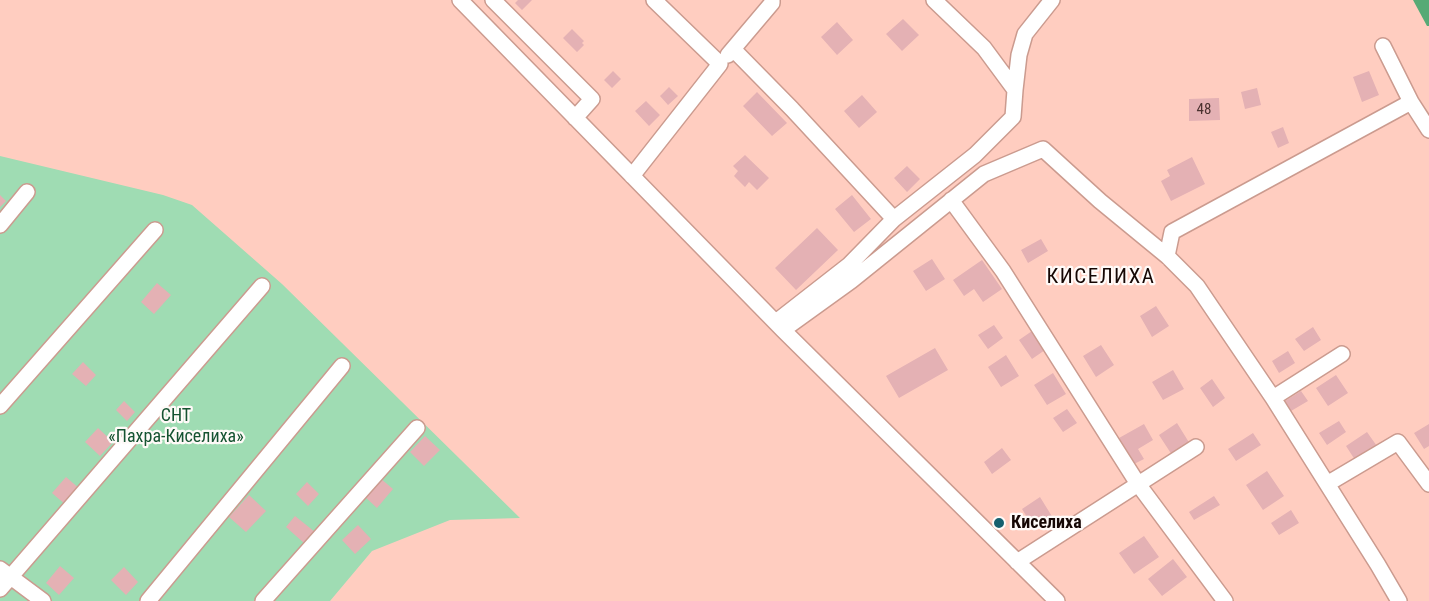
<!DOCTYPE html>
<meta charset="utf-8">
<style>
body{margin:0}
canvas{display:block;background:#ffcdc0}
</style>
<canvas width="1429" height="601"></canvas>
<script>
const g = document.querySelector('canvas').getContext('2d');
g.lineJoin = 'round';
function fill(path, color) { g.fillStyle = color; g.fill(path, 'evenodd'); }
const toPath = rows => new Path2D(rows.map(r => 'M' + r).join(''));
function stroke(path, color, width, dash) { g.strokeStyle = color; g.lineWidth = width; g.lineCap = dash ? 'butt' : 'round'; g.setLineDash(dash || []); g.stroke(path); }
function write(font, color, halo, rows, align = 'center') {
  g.font = font + ' "Roboto Condensed",sans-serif'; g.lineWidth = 4.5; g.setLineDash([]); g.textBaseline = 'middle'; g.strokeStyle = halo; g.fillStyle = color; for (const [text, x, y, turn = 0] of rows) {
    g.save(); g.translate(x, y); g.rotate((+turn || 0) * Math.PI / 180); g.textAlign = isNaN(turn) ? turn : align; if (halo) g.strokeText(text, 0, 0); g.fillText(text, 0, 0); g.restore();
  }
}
const green = toPath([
 [0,156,163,195,192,205,282,284,520,518,450,520,372,551,330,601,0,601]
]);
const forest = toPath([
 [1413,0,1429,0,1429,26,1427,26]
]);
const building = toPath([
 [518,0,532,0,522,10,515,3],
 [903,19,919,35,902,51,886,34],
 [837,22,853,40,837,55,821,37],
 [572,29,584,41,582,43,584,45,577,52,563,38],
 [613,71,621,79,612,88,604,80],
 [1369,71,1379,95,1362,102,1353,77],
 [669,87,678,96,668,105,660,96],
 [1257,88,1261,105,1245,109,1241,92],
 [757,92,787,123,772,136,743,106],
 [862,95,877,112,859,128,844,111],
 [1219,98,1220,120,1189,121,1189,99],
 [646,101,660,115,649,126,635,111],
 [1283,127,1289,143,1278,148,1271,132],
 [745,155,769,178,757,190,749,182,745,187,734,176,738,171,733,166],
 [1192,157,1205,184,1171,201,1161,181,1170,176,1167,170],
 [907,166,920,179,907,192,894,178],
 [0,195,6,201,0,207],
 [852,195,871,219,854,232,835,209],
 [817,228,838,250,796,290,775,268],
 [1041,239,1048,251,1028,263,1021,250],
 [932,259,945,279,926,291,913,271],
 [982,260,1002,289,983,302,974,289,964,296,953,280],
 [157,283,171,295,154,314,141,302],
 [1156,306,1169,326,1152,337,1140,316],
 [994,325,1003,338,988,349,978,335],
 [1313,327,1321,340,1304,351,1295,339],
 [1032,331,1045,350,1032,359,1019,340],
 [1101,345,1114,365,1096,377,1083,356],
 [935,348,948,370,899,398,886,376],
 [1288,351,1295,363,1279,373,1272,361],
 [1006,355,1019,376,1001,387,988,367],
 [83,362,96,375,86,386,72,374],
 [1173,370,1184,389,1163,400,1152,382],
 [1053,373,1066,394,1047,405,1034,385],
 [1336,375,1348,393,1328,406,1316,388],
 [1212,379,1225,398,1213,407,1200,388],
 [1301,391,1308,401,1291,411,1285,401],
 [124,401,135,412,127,421,116,410],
 [1067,409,1077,423,1063,432,1053,418],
 [1339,421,1346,432,1327,445,1319,433],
 [1177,423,1190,444,1172,455,1159,435],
 [1144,424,1153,440,1138,449,1144,459,1134,464,1119,438],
 [1429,424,1429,446,1424,449,1414,433],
 [98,428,113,442,100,456,85,442],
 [1367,432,1379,449,1357,463,1346,446],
 [1253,433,1261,445,1236,461,1228,449],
 [425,436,440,450,424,466,410,452],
 [1002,448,1011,460,992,474,984,462],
 [1267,471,1284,496,1263,510,1246,485],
 [66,477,81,490,67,506,52,493],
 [380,478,393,489,377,508,364,496],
 [307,482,319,494,308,506,296,494],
 [249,495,266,511,246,532,229,517],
 [1214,496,1220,505,1194,520,1189,512],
 [1040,497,1053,518,1035,530,1022,509],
 [1291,510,1299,523,1279,535,1271,523],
 [295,516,315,532,305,544,286,527],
 [358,525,371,539,355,554,342,540],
 [1144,536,1159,557,1134,574,1119,553],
 [1173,559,1187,577,1162,596,1148,579],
 [60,566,74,578,59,595,46,583],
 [124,567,138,582,126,595,111,580]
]);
const minor = toPath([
 [460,0,783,330,1057,601],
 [493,0,592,99,575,118],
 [1383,46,1411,102,1429,130],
 [733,49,792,109,894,219],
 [728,55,772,3,772,0],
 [1015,90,1019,55,1025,34,1052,0],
 [632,176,720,64,654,0],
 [951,200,1003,271,1138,484,1225,601],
 [0,225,27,192],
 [1167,256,1172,232,1411,102],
 [776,322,849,265,894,219,975,155,1013,117,1015,90,984,48,934,0],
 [783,330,851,281,984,174,1043,149,1100,201,1167,256,1197,286,1273,398,1378,565,1399,601],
 [1273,398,1342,354],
 [0,406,155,230],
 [1327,484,1398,442,1429,484],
 [1017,562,1196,447],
 [0,569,43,601],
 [0,589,262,286],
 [148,601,342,366],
 [263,601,417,428]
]);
const markers = [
 [999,523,6,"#16606f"]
];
const numberNames = [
 ["48",1204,110]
];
const parkNames = [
 ["СНТ",176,416],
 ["«Пахра-Киселиха»",176,437]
];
const poiNames = [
 ["Киселиха",1011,523]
];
const quarterNames = [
 ["КИСЕЛИХА",1101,278]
];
fill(green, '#9fdcb3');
fill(forest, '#57aa76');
fill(building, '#e4b1b4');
stroke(minor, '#cb9b8f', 18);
stroke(minor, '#fff', 15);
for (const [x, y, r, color] of markers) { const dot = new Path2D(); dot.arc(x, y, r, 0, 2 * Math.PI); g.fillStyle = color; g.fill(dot); stroke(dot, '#fffaf8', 2); }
write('15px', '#4a3230', null, numberNames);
write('18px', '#155331', '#fffaf8', parkNames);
write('bold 18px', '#160704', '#fffaf8', poiNames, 'left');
g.letterSpacing = '1.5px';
write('21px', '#160704', '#fffaf8', quarterNames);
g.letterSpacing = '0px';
</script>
